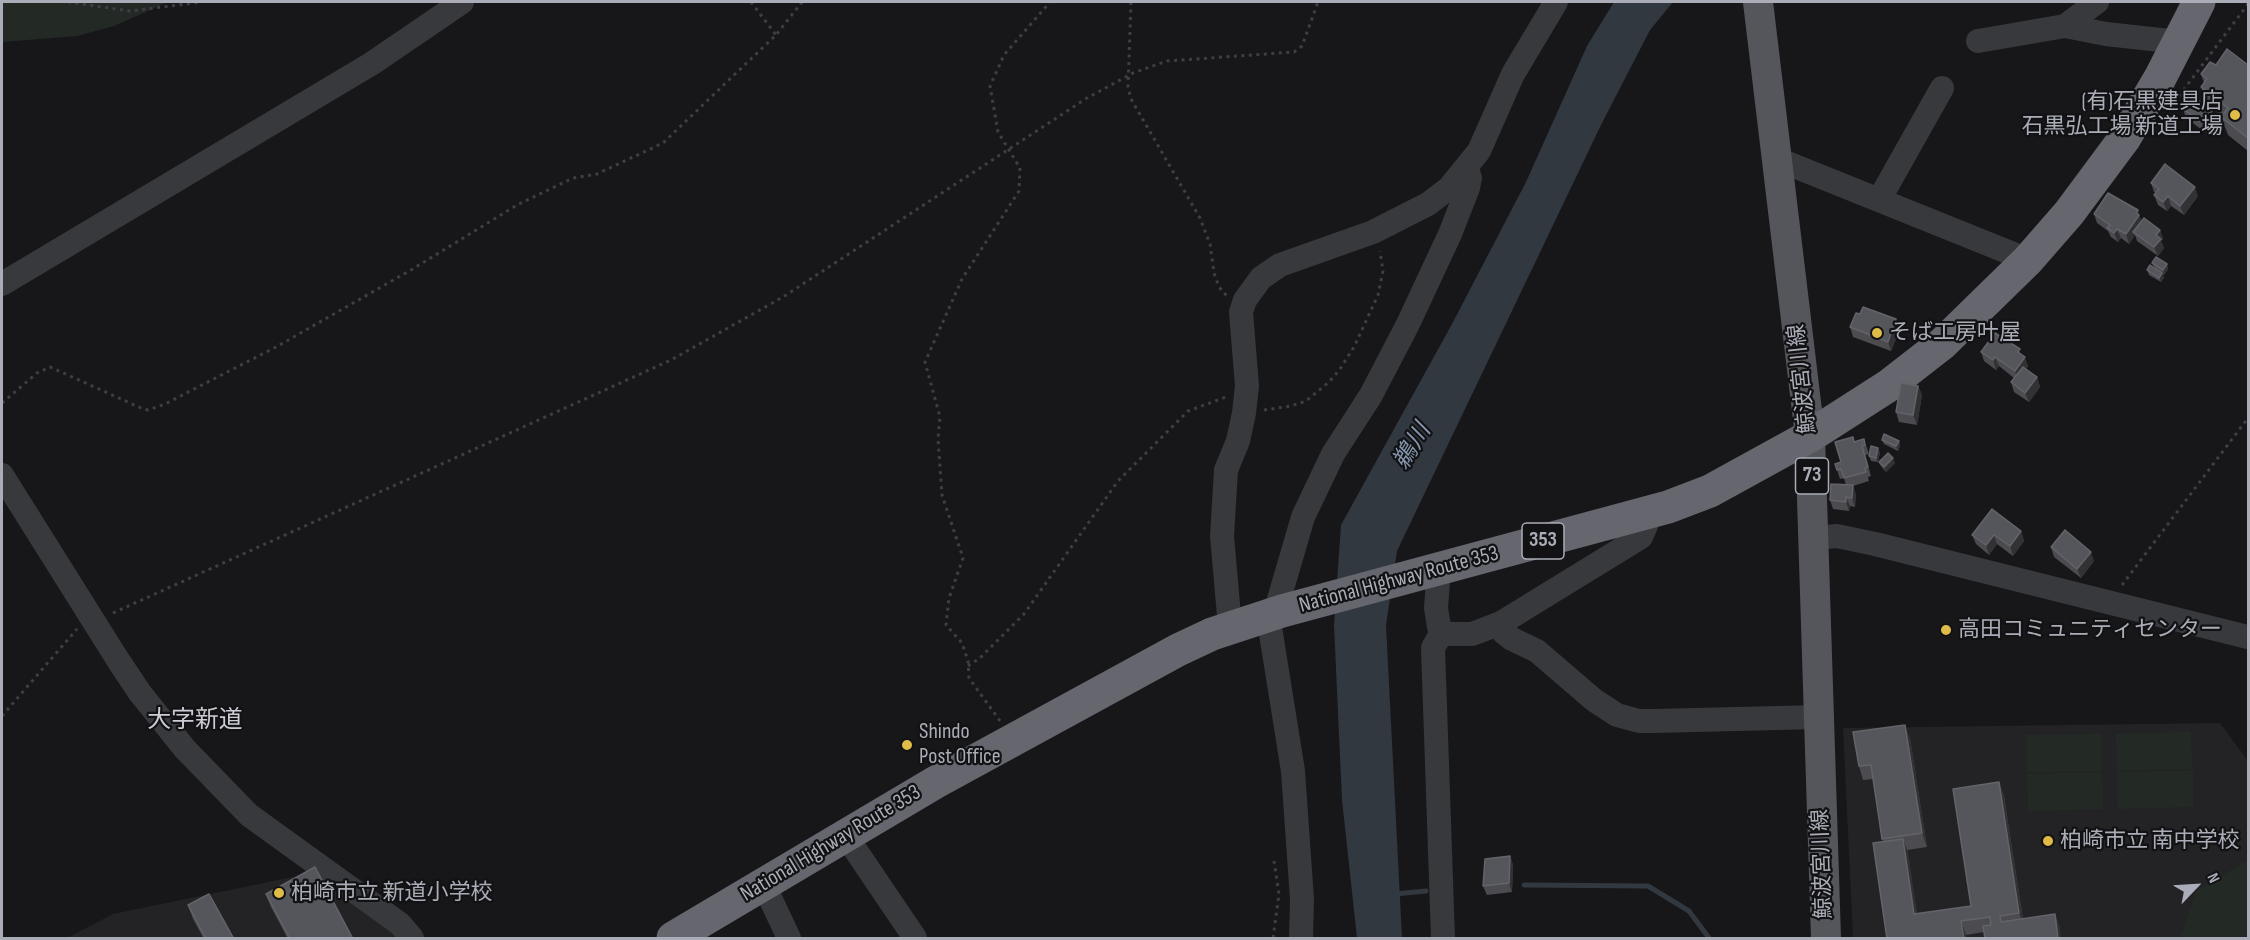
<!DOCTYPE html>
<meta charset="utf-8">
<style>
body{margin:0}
#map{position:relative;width:2250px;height:940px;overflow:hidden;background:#171719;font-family:"Sofia Sans Condensed",sans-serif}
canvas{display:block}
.frame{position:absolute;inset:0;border:3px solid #aaadb7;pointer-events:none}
.north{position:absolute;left:2166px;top:856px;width:60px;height:60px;-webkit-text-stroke:4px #121214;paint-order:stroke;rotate:65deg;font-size:16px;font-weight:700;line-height:24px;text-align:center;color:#aaadb7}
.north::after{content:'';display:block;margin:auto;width:21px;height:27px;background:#aaadb7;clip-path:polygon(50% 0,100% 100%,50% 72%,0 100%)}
</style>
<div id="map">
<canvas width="2250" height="940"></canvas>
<div class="frame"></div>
<div class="north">N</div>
</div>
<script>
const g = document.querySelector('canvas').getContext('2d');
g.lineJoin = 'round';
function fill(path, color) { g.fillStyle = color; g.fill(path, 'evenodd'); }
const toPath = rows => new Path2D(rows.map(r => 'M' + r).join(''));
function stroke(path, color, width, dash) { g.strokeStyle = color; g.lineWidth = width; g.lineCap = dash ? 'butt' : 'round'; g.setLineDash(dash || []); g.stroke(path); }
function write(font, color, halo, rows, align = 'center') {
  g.font = font + ' "Sofia Sans Condensed","Noto Sans JP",sans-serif'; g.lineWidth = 4.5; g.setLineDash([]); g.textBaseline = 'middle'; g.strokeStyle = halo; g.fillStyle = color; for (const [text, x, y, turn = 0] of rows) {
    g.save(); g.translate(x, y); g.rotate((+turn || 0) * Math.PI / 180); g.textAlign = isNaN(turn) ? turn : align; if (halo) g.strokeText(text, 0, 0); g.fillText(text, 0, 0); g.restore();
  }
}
const built = toPath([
 [2220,723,2248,761,2248,938,1853,938,1843,728],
 [317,872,399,938,67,938,113,914]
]);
const green = toPath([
 [2,2,168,2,114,26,77,36,2,42],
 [2191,732,2192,769,2117,771,2116,734],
 [2101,734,2102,771,2027,772,2026,735],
 [2193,770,2193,807,2118,809,2117,772],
 [2102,772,2103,809,2028,811,2027,774],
 [2248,860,2248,938,2181,938,2196,891]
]);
const water = toPath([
 [1614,2,1673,2,1650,30,1601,125,1397,551,1386,625,1402,938,1357,938,1342,800,1334,625,1341,525,1452,324,1526,182,1587,46]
]);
const stream = toPath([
 [1524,885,1648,886,1689,911,1709,938],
 [1395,894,1426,891]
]);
const path = toPath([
 [68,2,130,11,202,2],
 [751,2,776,35],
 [1131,2,1128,87,1131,99,1200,218,1210,244,1214,273,1219,287,1227,296],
 [2179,96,2248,4],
 [2,403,37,373,50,367,141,408,148,410,165,404,276,347,411,270,517,205,573,178,597,174,663,143,776,35,802,2],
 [1264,410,1291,406,1306,401,1329,382,1340,369,1354,347,1378,295,1383,271,1380,251],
 [2122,585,2248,418],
 [113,613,671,360,783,297,1087,98,1133,73,1167,61,1294,52,1302,46,1318,2],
 [968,666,980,658,1024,614,1118,481,1188,411,1226,397],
 [2,716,77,629],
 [1000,721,969,678,968,661,962,643,946,625,949,598,963,558,942,495,938,439,940,417,925,362,962,279,1019,191,1020,168,998,132,990,86,1004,55,1050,2],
 [1273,938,1279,894,1274,861]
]);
const minor = toPath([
 [2065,26,2097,2],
 [1978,41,2065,26,2106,34,2179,42],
 [1777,159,2028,260],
 [1879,200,1942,88],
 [2,284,371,64,462,2],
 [2,475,118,660,140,693,185,749,249,815,400,924,412,938],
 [1814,538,1837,536,1875,544,2248,637],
 [1439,568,1436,608,1439,627,1442,632,1451,634,1472,634,1501,623,1641,537,1648,521,1648,513],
 [1275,613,1303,517,1333,454,1371,395,1408,324,1450,234,1468,188,1470,178,1467,169],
 [1268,615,1293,771,1302,899,1301,938],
 [1501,623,1503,632,1512,639,1537,651,1594,700,1617,715,1639,721,1654,721,1819,717],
 [1230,627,1222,536,1226,470,1238,441,1244,413,1247,386,1241,312,1245,300,1261,278,1280,265,1373,232,1428,204,1449,188,1479,151,1513,74,1556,2],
 [1442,632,1433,648,1443,938],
 [846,836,915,938],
 [764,885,789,938]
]);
const major = toPath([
 [1758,2,1810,436,1826,938]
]);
const highway = toPath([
 [673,938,936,782,1178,650,1212,634,1282,611,1668,507,1710,491,1810,436,1888,386,1942,344,2028,260,2069,213,2124,139,2160,78,2199,2]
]);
const wall = toPath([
 [2216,65,2248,65,2248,151,2228,135,2221,117,2222,116,2207,105,2201,87,2204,83,2201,74],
 [2183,109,2215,120,2206,133,2186,118],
 [2151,183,2198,196,2184,215,2171,206,2167,211,2158,205,2154,195,2156,193,2154,192],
 [2138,210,2141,221,2160,230,2163,239,2161,241,2164,248,2158,256,2137,241,2135,235,2129,244,2121,238,2118,242,2111,237,2108,231,2097,223,2094,214],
 [2152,263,2167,264,2168,269,2164,275,2154,267],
 [2147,270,2162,273,2164,278,2161,282,2149,275],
 [1896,319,1900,329,1891,351,1853,337,1850,327],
 [1981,352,2022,355,2028,366,2026,369,2037,377,2040,387,2029,402,2014,392,2011,382,2014,378,1999,366,1996,370,1984,361],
 [1918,386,1922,395,1917,425,1899,422,1896,412],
 [1864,439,1869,454,1865,455,1871,476,1868,477,1869,481,1853,486,1856,495,1855,507,1850,506,1849,511,1833,509,1830,500,1846,485,1844,478,1840,479,1837,470,1854,442],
 [1882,440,1899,441,1900,446,1898,451,1884,444],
 [1880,452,1878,462,1871,461,1869,456],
 [1879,462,1895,463,1886,472,1881,466],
 [2021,531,2024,541,2013,556,1997,544,1989,555,1976,544,1972,535],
 [2051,547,2094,561,2081,578,2054,557],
 [1910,738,1927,847,1907,850,1917,914,1971,906,1999,782,2004,796,2023,919,2055,914,2060,928,1984,932,1966,935,1967,939,1887,939,1883,842,1873,779,1863,780,1859,766],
 [1510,856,1513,865,1512,892,1487,895,1483,886],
 [266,894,353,939,288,939,271,907],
 [188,905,234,939,204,939,193,919]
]);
const shadedWall = toPath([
 [2212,111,2215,120,2206,133,2202,123],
 [2195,187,2198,196,2184,215,2180,206],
 [2168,196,2171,206,2167,211,2163,202],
 [2138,210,2142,224,2133,232,2135,235,2129,244,2126,234],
 [2117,229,2121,238,2118,242,2114,233],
 [2160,230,2163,239,2161,241,2164,248,2158,256,2154,247,2156,235],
 [2167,264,2168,269,2164,275,2163,270],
 [2162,273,2164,278,2161,282,2159,278],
 [1896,319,1900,329,1891,351,1888,342],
 [1995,357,1999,366,1996,370,1993,360],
 [2025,357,2028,366,2018,381,2015,371],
 [2037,377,2040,387,2029,402,2025,393],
 [1918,386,1922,395,1917,425,1913,415],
 [1899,441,1900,446,1898,451,1896,446],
 [1878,448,1880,452,1878,462,1876,458],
 [1893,458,1895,463,1886,472,1884,467],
 [1853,485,1856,495,1855,507,1852,498],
 [1846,497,1850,506,1849,511,1846,502],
 [2021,531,2024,541,2013,556,2010,546],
 [1994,535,1997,544,1989,555,1986,545],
 [2091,552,2094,561,2081,578,2077,569],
 [1905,725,1910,738,1927,847,1922,833],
 [1999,782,2004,796,2024,927,2019,913],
 [1903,839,1908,852,1919,928,1914,914],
 [1510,856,1513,865,1512,892,1509,883],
 [2055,914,2060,928,2061,939,2058,939],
 [1961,921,1966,935,1967,939,1964,939]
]);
const building = toPath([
 [2227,49,2248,65,2248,138,2221,117,2228,108,2201,87,2207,79,2201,74,2210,62,2216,65,2227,49],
 [2193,96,2212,111,2202,123,2183,109,2193,96],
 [2165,164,2195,187,2180,206,2168,196,2163,202,2154,195,2159,189,2151,183,2165,164],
 [2108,193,2138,210,2136,213,2139,215,2126,234,2117,229,2114,233,2107,228,2110,225,2094,214,2108,193],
 [2144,218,2160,230,2156,235,2161,239,2154,247,2133,232,2144,218],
 [2156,257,2167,264,2163,270,2152,263,2156,257],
 [2150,265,2162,273,2159,278,2147,270,2150,265],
 [1863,307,1896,319,1888,342,1850,327,1856,313,1860,314,1863,307],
 [1995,333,2020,349,2018,352,2025,357,2015,371,1995,357,1993,360,1981,352,1995,333],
 [2023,367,2037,377,2025,393,2011,382,2023,367],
 [1901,383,1918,386,1913,415,1896,412,1901,383],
 [1884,434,1899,441,1896,446,1882,440,1884,434],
 [1853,437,1854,442,1864,439,1865,445,1862,446,1868,467,1865,468,1866,472,1844,478,1841,469,1837,470,1835,464,1841,462,1835,442,1853,437],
 [1871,446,1878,448,1876,458,1869,456,1871,446],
 [1888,453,1893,458,1884,467,1879,462,1888,453],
 [1831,484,1853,485,1852,498,1846,497,1846,502,1830,500,1831,484],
 [1992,509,2021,531,2010,546,1994,535,1986,545,1972,535,1992,509],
 [2065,530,2091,552,2077,569,2051,547,2065,530],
 [1905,725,1922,833,1882,839,1871,765,1859,766,1853,732,1905,725],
 [1999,782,2019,913,2000,916,2001,922,2055,914,2058,939,1985,939,1983,926,1991,925,1990,917,1961,921,1964,939,1887,939,1873,843,1903,839,1914,914,1971,906,1953,789,1999,782],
 [1510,856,1509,883,1483,886,1485,859,1510,856],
 [315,867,353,939,290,939,266,894,315,867],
 [209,894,234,939,206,939,188,905,209,894]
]);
const markers = [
 [2235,115,6,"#dfbb48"],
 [1877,333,6,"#dfbb48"],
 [1946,630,6,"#dfbb48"],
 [907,745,6,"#dfbb48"],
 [2048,841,6,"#dfbb48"],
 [279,893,6,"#dfbb48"]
];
const shields = [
 [1812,476,33],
 [1543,541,42]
];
const shieldNames = [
 ["73",1812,476],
 ["353",1543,541]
];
const poiNames = [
 ["(有)石黒建具店",2223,102,"right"],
 ["石黒弘工場 新道工場",2223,127,"right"],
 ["そば工房叶屋",1889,333],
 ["高田コミュニティセンター",1958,630],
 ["Shindo",919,732],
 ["Post Office",919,757],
 ["柏崎市立 南中学校",2060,841],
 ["柏崎市立 新道小学校",291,893]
];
const streetNames = [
 ["鯨波宮川線",1803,379,-96],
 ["National Highway Route 353",1399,580,-15],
 ["National Highway Route 353",831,844,-31],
 ["鯨波宮川線",1823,864,-92]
];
const waterNames = [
 ["鵜川",1413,447,-59]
];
const neighbourhoodNames = [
 ["大字新道",195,721]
];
fill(built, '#232325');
fill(green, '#232a25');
fill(water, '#313840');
stroke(stream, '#313840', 5);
stroke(path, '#3e3f44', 3, [3, 4.5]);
stroke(minor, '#38393d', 24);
stroke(major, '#55555c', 30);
stroke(highway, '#65666e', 33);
fill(wall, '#4b4b50');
fill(shadedWall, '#323235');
fill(building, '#55565b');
stroke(building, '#636469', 1.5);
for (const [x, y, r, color] of markers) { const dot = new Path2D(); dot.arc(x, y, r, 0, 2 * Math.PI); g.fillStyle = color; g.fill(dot); stroke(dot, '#121214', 2); }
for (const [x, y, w] of shields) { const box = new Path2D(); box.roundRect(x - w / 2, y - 18, w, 36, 4.5); g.fillStyle = '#121214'; g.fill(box); stroke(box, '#aaadb7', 1.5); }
write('bold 21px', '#aaadb7', null, shieldNames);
write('22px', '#aaadb7', '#121214', poiNames, 'left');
write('22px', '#aaadb7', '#121214', streetNames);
write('italic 24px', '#8597ae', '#121214', waterNames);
write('24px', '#cbccd4', '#121214', neighbourhoodNames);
</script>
